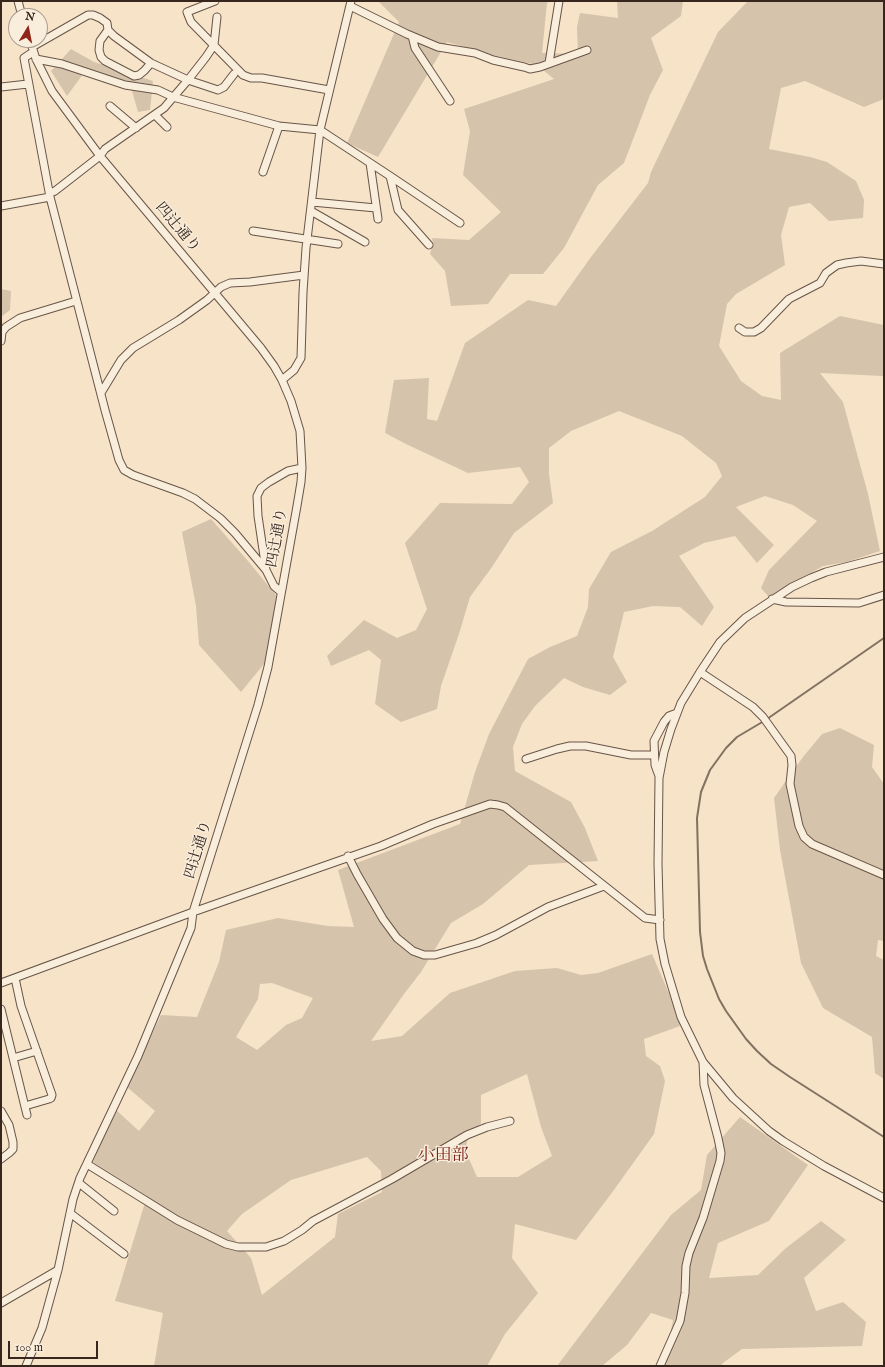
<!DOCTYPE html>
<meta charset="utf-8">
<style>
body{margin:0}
#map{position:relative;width:885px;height:1367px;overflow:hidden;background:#f6e3c8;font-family:"IM FELL English",serif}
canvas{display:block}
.frame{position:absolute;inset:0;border:2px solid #37261e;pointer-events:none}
.north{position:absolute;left:8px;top:8px;width:40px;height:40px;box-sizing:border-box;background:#f9eddb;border:1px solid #ab9d8f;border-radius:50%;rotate:10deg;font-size:11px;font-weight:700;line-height:16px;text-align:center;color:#37261e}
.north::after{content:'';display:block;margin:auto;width:14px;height:18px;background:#8f2418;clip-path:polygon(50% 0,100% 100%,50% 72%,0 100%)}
.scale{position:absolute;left:8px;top:1341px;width:90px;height:18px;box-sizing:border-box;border:2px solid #37261e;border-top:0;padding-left:5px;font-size:12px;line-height:14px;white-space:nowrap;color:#37261e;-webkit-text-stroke:3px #f9eddb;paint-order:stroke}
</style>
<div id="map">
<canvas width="885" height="1367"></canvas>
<div class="frame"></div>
<div class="north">N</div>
<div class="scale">100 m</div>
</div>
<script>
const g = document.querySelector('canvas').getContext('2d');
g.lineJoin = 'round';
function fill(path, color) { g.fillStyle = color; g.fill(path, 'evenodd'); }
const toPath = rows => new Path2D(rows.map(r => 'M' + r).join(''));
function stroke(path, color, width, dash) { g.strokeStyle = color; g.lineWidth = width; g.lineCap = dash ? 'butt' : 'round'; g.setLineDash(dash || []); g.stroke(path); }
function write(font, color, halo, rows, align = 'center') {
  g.font = font + ' "IM FELL English","Noto Serif JP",serif'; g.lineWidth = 3; g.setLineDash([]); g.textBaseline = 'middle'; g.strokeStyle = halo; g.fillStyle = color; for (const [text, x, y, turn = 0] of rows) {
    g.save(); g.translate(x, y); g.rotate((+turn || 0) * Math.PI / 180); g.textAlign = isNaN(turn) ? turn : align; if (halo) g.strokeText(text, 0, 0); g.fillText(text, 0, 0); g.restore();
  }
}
const green = toPath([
 [378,1,550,1,547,3,542,53,578,54,577,27,580,13,618,18,617,1,683,1,681,16,651,38,663,70,650,95,624,163,598,185,564,248,543,274,510,274,488,304,451,306,445,271,430,254,433,243,432,238,469,240,501,212,463,175,470,131,464,109,554,79,537,65,493,55,447,42,378,157,347,143,399,22],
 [748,1,884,1,884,99,864,107,805,81,781,88,769,149,810,157,827,162,856,181,864,200,863,218,829,221,810,203,789,207,781,235,785,265,736,294,727,304,719,346,741,381,762,396,781,400,780,353,840,316,884,325,884,374,883,376,820,373,843,402,868,494,880,551,847,562,823,566,769,597,761,588,769,570,817,521,793,505,765,496,736,507,774,545,757,563,735,536,704,543,679,556,714,607,702,626,680,607,653,606,624,612,613,657,627,682,610,695,583,687,564,678,535,706,522,724,513,747,515,771,571,802,585,828,598,861,529,865,483,904,451,923,421,972,404,994,371,1041,402,1036,450,993,515,971,557,968,581,975,598,973,652,954,676,1010,680,1026,644,1039,646,1056,660,1066,665,1081,654,1134,611,1194,576,1240,515,1224,512,1258,538,1293,505,1334,487,1366,154,1366,163,1313,115,1301,147,1196,93,1162,115,1109,139,1131,155,1111,127,1087,161,1015,197,1017,219,962,226,930,278,918,328,926,354,927,338,870,460,824,475,772,489,734,528,659,550,647,577,636,588,607,589,589,611,552,652,531,705,497,722,476,716,463,682,436,619,411,571,431,549,448,549,474,553,503,514,533,492,567,470,597,459,634,441,686,437,709,401,722,375,704,381,660,369,650,331,666,327,656,364,620,397,638,416,630,427,609,405,543,440,503,512,504,529,482,520,467,468,473,408,445,385,433,394,380,429,378,427,419,437,421,465,343,528,300,556,306,591,257,648,183,651,172,718,32],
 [272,983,313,998,302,1018,286,1025,257,1050,236,1037,258,999,260,984],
 [527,1074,541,1127,552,1156,518,1177,477,1177,466,1152,467,1141,481,1123,481,1095],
 [367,1157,381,1171,382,1192,338,1214,335,1237,262,1295,251,1258,227,1231,242,1214,291,1180],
 [71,49,94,62,153,81,150,110,138,112,132,91,117,80,86,70,67,96,51,71],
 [1,289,11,291,10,310,1,317],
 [211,519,248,561,279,599,268,659,241,692,199,645,196,606,182,532],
 [840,728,874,745,872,767,884,784,884,941,878,940,876,956,884,960,884,1079,875,1073,872,1037,823,1008,801,963,780,850,774,798,803,757,822,734],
 [740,1117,808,1165,769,1221,718,1243,709,1278,758,1275,786,1248,821,1221,846,1240,804,1278,816,1311,843,1302,866,1322,862,1346,742,1349,723,1363,721,1366,663,1366,665,1361,673,1320,651,1313,627,1345,602,1366,557,1366,671,1215,701,1190,707,1155]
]);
const stream = toPath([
 [767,719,884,638],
 [764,721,737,737,726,748,710,770,701,792,697,818,700,932,703,956,707,969,719,999,726,1011,746,1039,757,1051,771,1064,790,1077,884,1137]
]);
const minor = toPath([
 [18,1,22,16],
 [215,1,187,12,191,22,243,75,251,78,262,78,329,90],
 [350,6,407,34,438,47,475,53,493,60,524,67,530,69,540,67,587,50],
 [108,30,100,41,99,50,101,57,105,61,134,76,139,75,144,71,151,63],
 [412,36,415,48,450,101],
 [32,47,88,15,93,15,100,18,107,23,108,30,114,36,151,63,188,80,218,90,224,87,234,74],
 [33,52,24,58,50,197,105,410,119,460,124,470,133,475,183,493,195,499,220,518,235,533,266,570],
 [36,59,62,64,125,85,158,90,173,97,279,126,320,130,390,176,398,210,429,245],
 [549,63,559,1],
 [1,87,28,84],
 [110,106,136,128],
 [155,115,167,127],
 [370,163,378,219],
 [263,172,279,126],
 [390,176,460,223],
 [50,193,55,191,100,156,105,149,164,108,188,80,206,57,214,45,217,17],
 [312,202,376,208],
 [1,206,50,197],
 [311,211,365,242],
 [253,231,338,244],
 [739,328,745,332,754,332,761,328,789,299,820,283,826,273,837,265,846,263,861,261,884,264],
 [1,341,2,332,6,327,20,318,76,301],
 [282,380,294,370,301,358,303,292,306,248,320,130,351,1],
 [101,393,121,360,133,348,179,320,207,300,221,287,230,283,250,282,304,275],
 [884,557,826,572,811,578,792,587,745,618,720,642,700,672,681,703,671,729,664,752,659,778,658,864,660,939,665,964,681,1017,703,1062,733,1098,769,1131,783,1141,824,1166,884,1198],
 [281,592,274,586,266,570,258,516,257,496,261,488,269,482,288,471,302,468],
 [772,599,786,602,859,603,884,595],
 [700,672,753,707,763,717,791,756,792,765,790,784,799,826,804,837,812,844,884,875],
 [526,759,557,749,570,746,586,746,631,755,654,755],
 [659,776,655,765,654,741,664,722,669,716,677,713],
 [348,856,357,874,383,919,397,938,413,951,424,955,435,955,477,943,496,935,548,907,604,886],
 [15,978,21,1006,52,1095,51,1098,49,1099,25,1106],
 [1,983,193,912,381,846,433,824,490,804,498,805,505,807,645,918,660,920],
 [1,1009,27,1115],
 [13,1058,37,1051],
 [1,1111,9,1125,13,1142,13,1149,9,1153,1,1159],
 [87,1164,177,1220,226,1244,238,1247,266,1247,284,1241,302,1230,313,1221,392,1179,467,1135,487,1127,510,1121],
 [79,1183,114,1211],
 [70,1213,124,1254],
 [1,1303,58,1270],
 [26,1366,42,1328,58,1270,73,1199,80,1178,138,1056,191,928,193,912,258,705,268,667,297,506,301,482,302,468,300,431,291,401,282,380,274,366,261,348,100,156,52,91,36,59,30,40],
 [660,1366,680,1321,685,1293,686,1266,689,1253,703,1218,720,1161,721,1153,718,1138,704,1085,703,1062]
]);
const streetNames = [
 ["四辻通り",177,228,50],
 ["四辻通り",278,538,-80],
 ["四辻通り",199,850,-73]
];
const quarterNames = [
 ["小田部",443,1157]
];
fill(green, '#d6c3ab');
stroke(stream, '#837161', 2);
stroke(minor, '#675548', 9);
stroke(minor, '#f9eddb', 7);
write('15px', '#37261e', '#f9eddb', streetNames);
write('17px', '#7a1f14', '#f9eddb', quarterNames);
</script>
